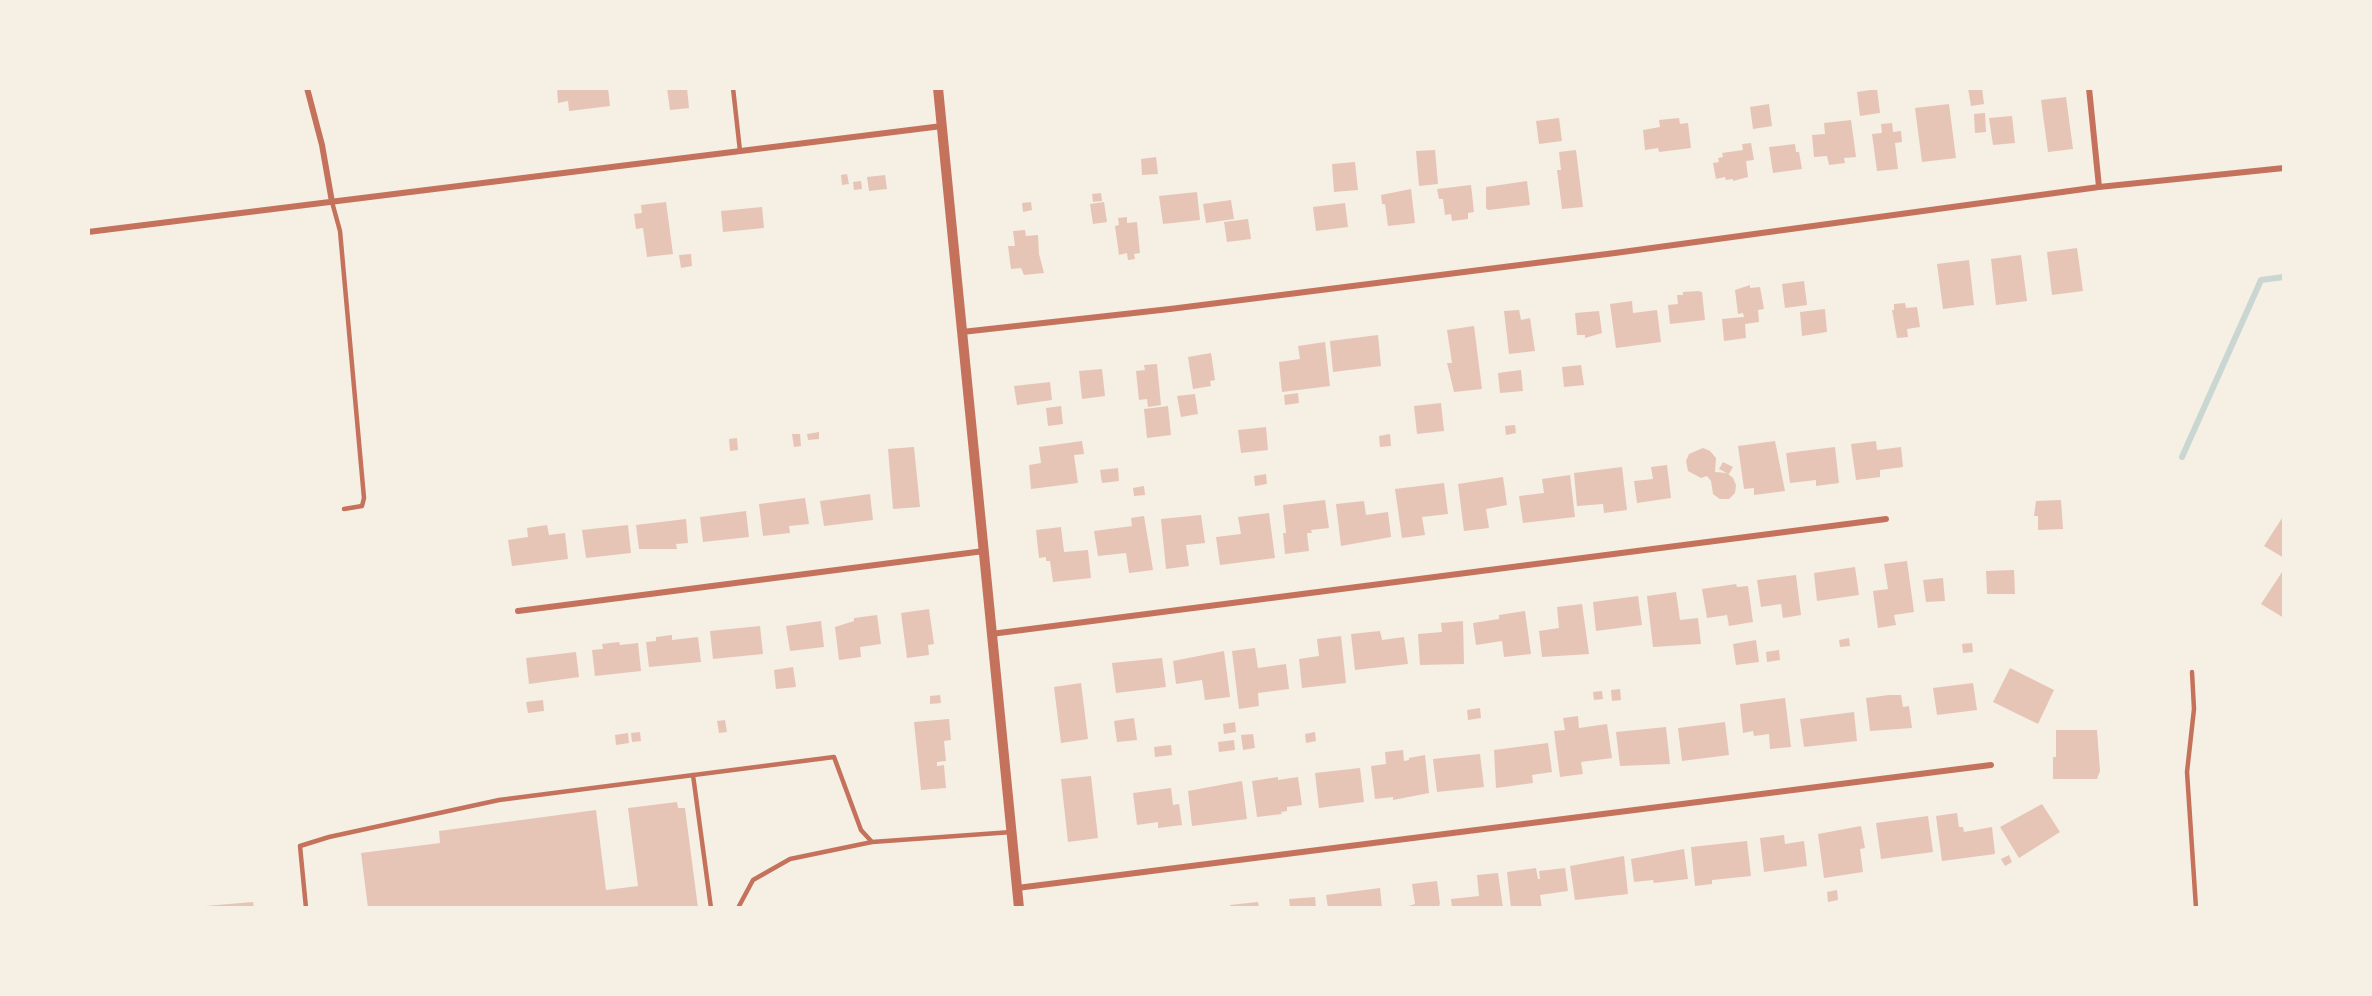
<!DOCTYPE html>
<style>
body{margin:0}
#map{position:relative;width:2372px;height:996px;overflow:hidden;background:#f6efe4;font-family:"Varela Round",sans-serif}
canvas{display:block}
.frame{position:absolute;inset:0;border:90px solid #f6efe4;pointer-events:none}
</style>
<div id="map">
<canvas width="2372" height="996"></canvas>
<div class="frame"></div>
</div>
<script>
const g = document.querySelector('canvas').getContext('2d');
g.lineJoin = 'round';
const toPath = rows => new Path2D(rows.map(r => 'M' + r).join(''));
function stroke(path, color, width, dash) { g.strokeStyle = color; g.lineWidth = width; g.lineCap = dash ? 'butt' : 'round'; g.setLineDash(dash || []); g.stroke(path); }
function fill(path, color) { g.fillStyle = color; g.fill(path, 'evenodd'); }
const stream = toPath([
 [2182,457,2261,280,2284,277]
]);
const building = toPath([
 [557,88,608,88,610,106,569,111,568,101,558,103],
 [667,88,687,88,689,108,670,110],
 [1968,88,1982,88,1984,104,1971,106],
 [1877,89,1880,113,1860,116,1857,92],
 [2066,97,2073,149,2048,152,2041,100],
 [1769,104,1772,126,1753,129,1750,107],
 [1949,104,1956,158,1922,162,1915,108],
 [1985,113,1986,132,1975,133,1974,114],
 [2012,116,2015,143,1993,145,1989,118],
 [1559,118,1562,141,1539,144,1536,121],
 [1679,118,1680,124,1688,123,1691,148,1659,152,1658,148,1645,150,1643,130,1660,127,1659,120],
 [1851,120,1856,157,1844,158,1845,163,1829,165,1827,156,1814,157,1812,135,1825,134,1824,123],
 [1892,123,1893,132,1901,131,1902,142,1895,143,1898,169,1877,171,1872,134,1882,133,1881,124],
 [1751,143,1754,160,1746,161,1748,177,1733,181,1733,179,1726,180,1725,177,1716,179,1713,163,1719,162,1718,158,1723,157,1722,153,1743,150,1742,144],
 [1795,144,1796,152,1799,152,1802,169,1773,173,1769,147],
 [1435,150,1438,184,1419,186,1416,151],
 [1576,150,1583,207,1562,209,1557,170,1561,170,1559,152],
 [1156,157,1158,174,1142,175,1141,159],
 [1355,162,1358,190,1334,192,1332,164],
 [847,174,849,184,842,185,841,175],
 [885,175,887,189,869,191,867,177],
 [861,181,862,189,854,190,853,182],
 [1527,181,1530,205,1488,210,1486,208,1486,187],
 [1471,185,1474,212,1468,213,1468,219,1452,221,1451,214,1445,215,1443,199,1439,199,1437,189],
 [1411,189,1415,223,1388,226,1385,204,1382,204,1381,195],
 [1197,192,1200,220,1163,224,1159,196],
 [1101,193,1102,201,1093,202,1092,194],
 [1231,200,1234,219,1206,223,1203,204],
 [666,202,673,254,647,257,643,228,636,229,634,214,642,213,641,205],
 [1031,202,1032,210,1023,212,1022,203],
 [1104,202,1107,222,1093,224,1090,204],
 [1345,203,1348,227,1316,231,1313,207],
 [762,207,764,228,723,232,721,211],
 [1127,217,1127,223,1137,222,1140,253,1134,254,1135,259,1128,260,1127,253,1119,255,1115,226,1119,225,1118,218],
 [1248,219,1251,239,1227,242,1224,222],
 [1025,230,1026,236,1038,235,1039,254,1044,273,1024,275,1021,268,1011,269,1008,246,1015,246,1013,231],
 [2077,248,2083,291,2052,295,2047,252],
 [691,254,692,266,681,268,679,255],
 [2021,255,2027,301,1996,305,1991,259],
 [1969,260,1974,305,1943,309,1937,264],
 [1804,281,1807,305,1785,308,1782,284],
 [1750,285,1750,288,1760,287,1764,309,1758,310,1759,322,1745,324,1746,338,1724,341,1722,319,1744,317,1743,313,1738,314,1735,290],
 [1698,291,1702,292,1705,320,1670,324,1668,305,1678,304,1677,295,1683,295,1683,292],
 [1632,301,1633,313,1657,310,1661,342,1616,348,1610,304],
 [1905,303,1906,308,1917,307,1920,327,1907,329,1908,337,1897,338,1892,310,1894,310,1894,304],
 [1825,309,1827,332,1802,336,1800,312],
 [1519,310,1521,320,1530,318,1535,351,1509,354,1504,311],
 [1599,311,1602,333,1585,338,1585,335,1577,335,1575,313],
 [1474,326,1482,389,1454,392,1447,363,1452,363,1447,330],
 [1378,335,1381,366,1333,372,1330,341],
 [1325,342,1330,386,1282,392,1279,362,1300,359,1298,346],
 [1211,353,1215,380,1210,381,1211,386,1193,389,1188,357],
 [1157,364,1161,405,1148,407,1147,399,1139,400,1136,371,1145,370,1144,365],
 [1581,365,1584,385,1564,387,1562,367],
 [1102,369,1105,396,1082,399,1079,371],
 [1521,370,1523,391,1500,393,1498,373],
 [1050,382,1052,400,1017,405,1014,386],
 [1298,393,1299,403,1285,405,1284,395],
 [1195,394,1198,414,1181,417,1177,396],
 [1441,403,1444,431,1417,434,1414,406],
 [1061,406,1063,424,1048,426,1046,408],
 [1168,406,1171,435,1147,438,1144,409],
 [1515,425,1516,433,1506,435,1505,426],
 [1266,427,1268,450,1241,453,1238,430],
 [819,432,819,439,808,440,807,434],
 [792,434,800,434,801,446,794,447],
 [1390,434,1391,446,1380,447,1379,436],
 [737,438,738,450,730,451,729,439],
 [1082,441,1084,454,1074,455,1078,483,1031,489,1029,465,1041,463,1039,447],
 [1775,441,1785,491,1754,495,1754,488,1744,489,1738,446],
 [1876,441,1877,450,1901,447,1903,467,1880,470,1880,477,1856,480,1851,444],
 [914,447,920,507,893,509,888,449],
 [1835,447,1839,483,1816,486,1816,480,1790,483,1786,453],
 [1703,448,1710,451,1716,458,1715,472,1727,473,1733,478,1736,485,1735,493,1729,499,1720,499,1713,494,1711,481,1707,476,1701,478,1688,471,1686,461,1689,454],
 [1723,462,1733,467,1729,474,1719,469],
 [1667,465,1671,498,1637,503,1634,481,1653,479,1651,467],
 [1622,467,1627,510,1604,513,1603,504,1577,506,1574,473],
 [1118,468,1119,481,1102,483,1100,470],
 [1266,474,1267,484,1255,486,1254,476],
 [1570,475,1575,517,1523,523,1519,496,1544,493,1542,479],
 [1503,477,1507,505,1486,509,1489,528,1464,531,1458,484],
 [1444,483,1448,514,1422,517,1425,535,1402,538,1395,489],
 [1144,486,1145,495,1134,496,1133,488],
 [870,494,873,520,824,526,820,501],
 [805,498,809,524,789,526,790,533,763,536,759,504],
 [1325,500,1329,528,1311,530,1312,533,1307,533,1309,551,1285,554,1283,533,1286,533,1283,505],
 [2061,500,2063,529,2038,530,2038,516,2034,516,2036,501],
 [1364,501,1366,515,1388,512,1391,537,1341,546,1336,504],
 [746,511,749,537,703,542,700,517],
 [1269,513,1275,558,1220,565,1216,537,1241,534,1238,517],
 [1201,515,1205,543,1186,545,1189,566,1166,569,1161,519],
 [2284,515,2284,558,2264,546],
 [1144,516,1153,570,1129,573,1126,553,1098,556,1094,531,1132,526,1131,518],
 [686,519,688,543,676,544,677,549,639,549,636,525],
 [547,525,549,535,565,533,568,559,512,566,508,540,528,537,527,528],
 [628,525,631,553,586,558,582,530],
 [1061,527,1064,552,1088,550,1091,578,1053,582,1050,561,1046,561,1046,557,1039,558,1036,530],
 [1907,561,1914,612,1894,615,1896,625,1878,628,1873,591,1888,589,1884,564],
 [1855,567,1859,595,1817,601,1814,573],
 [2284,569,2284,618,2261,604],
 [2014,570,2015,594,1987,594,1986,571],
 [1796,575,1801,615,1783,618,1781,604,1761,607,1757,580],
 [1943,578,1945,601,1926,602,1923,580],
 [1736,584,1737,587,1748,586,1753,622,1729,626,1727,615,1707,618,1702,589],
 [1676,592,1680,620,1698,618,1701,644,1653,647,1647,596],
 [1638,596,1642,625,1596,631,1593,602],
 [1582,604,1589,654,1542,657,1539,631,1559,628,1557,607],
 [929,609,934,644,928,645,929,655,907,658,901,613],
 [1525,611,1531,654,1504,657,1502,641,1476,645,1473,623,1499,619,1499,615],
 [877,615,881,644,860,647,861,657,839,660,835,627,854,621,854,618],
 [821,621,824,647,790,651,786,626],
 [1463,621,1464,664,1420,665,1418,634,1442,632,1441,623],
 [760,626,763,654,713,659,710,631],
 [1380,631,1382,640,1404,637,1408,664,1355,670,1351,634],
 [672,635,672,640,698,637,701,662,649,667,646,642,656,641,656,637],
 [1341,636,1346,683,1302,688,1299,659,1319,656,1317,639],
 [1849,638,1850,646,1840,647,1839,640],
 [1756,640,1759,662,1736,665,1733,644],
 [619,642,620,645,638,643,641,671,595,676,592,650,603,649,602,644],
 [1972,643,1973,652,1963,653,1962,644],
 [1255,648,1258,668,1286,664,1289,689,1258,693,1259,706,1239,709,1232,651],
 [1779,650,1780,660,1767,662,1766,652],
 [1224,651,1230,697,1205,700,1202,680,1176,684,1173,661],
 [576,652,579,677,529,684,526,658],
 [1162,658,1166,687,1116,693,1112,663],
 [793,667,796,687,776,689,774,670],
 [2010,668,2054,690,2038,724,1993,702],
 [1081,683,1088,739,1061,743,1054,687],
 [1973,683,1977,710,1937,715,1933,688],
 [1620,689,1621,700,1612,701,1611,690],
 [1602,691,1603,699,1594,700,1593,692],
 [940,695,941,703,930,704,930,696],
 [1889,695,1901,695,1903,707,1909,706,1912,728,1870,731,1866,698],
 [1785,698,1791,747,1770,749,1769,734,1754,736,1753,731,1743,733,1740,704],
 [543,700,544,711,528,713,526,702],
 [1480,708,1481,718,1468,720,1467,710],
 [1854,712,1857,741,1804,747,1800,719],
 [1578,716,1579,728,1607,724,1612,758,1581,762,1583,774,1560,777,1554,731,1565,730,1563,718],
 [1134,718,1137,740,1117,742,1114,721],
 [949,719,951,740,944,741,946,761,937,762,937,766,944,765,946,788,921,790,914,722],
 [725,720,727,732,719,733,717,721],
 [1235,722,1236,732,1224,734,1223,724],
 [1725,722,1729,755,1682,761,1678,728],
 [1666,727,1670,764,1620,766,1616,732],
 [2056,730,2097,730,2100,771,2097,779,2053,779,2053,757,2056,757],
 [640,732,641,741,632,742,631,733],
 [1315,732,1316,741,1306,743,1305,734],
 [628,733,629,743,616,745,615,735],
 [1253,734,1255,748,1243,750,1241,735],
 [1234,740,1235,750,1219,752,1218,742],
 [1548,743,1552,772,1532,775,1533,783,1496,788,1494,750],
 [1171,745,1172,755,1155,757,1154,747],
 [1403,750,1404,761,1409,760,1409,758,1425,755,1429,793,1393,800,1393,797,1375,799,1371,766,1386,764,1385,752],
 [1480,754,1484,787,1437,792,1433,759],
 [1360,768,1364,802,1319,808,1315,773],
 [1091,776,1098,838,1068,842,1061,779],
 [1278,777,1278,780,1298,777,1302,805,1287,807,1287,811,1281,812,1282,814,1257,817,1252,781],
 [1242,781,1247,819,1192,826,1188,791],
 [1171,788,1173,805,1179,804,1182,825,1158,828,1158,822,1137,825,1133,793],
 [677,802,678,808,685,808,698,908,368,908,361,853,440,843,439,831,596,810,606,890,638,886,628,808],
 [2042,804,2060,832,2019,858,2000,827],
 [1957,813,1959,827,1963,827,1964,832,1992,827,1995,854,1942,861,1936,816],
 [1928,816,1933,852,1881,859,1876,823],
 [1861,826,1865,848,1860,849,1863,872,1824,878,1818,834],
 [1784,835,1785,844,1804,841,1807,866,1764,872,1760,838],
 [1747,841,1751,876,1712,880,1712,884,1695,886,1691,847],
 [1684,849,1688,879,1654,883,1653,880,1634,882,1631,859],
 [2009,855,2012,862,2005,866,2001,859],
 [1624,856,1628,894,1575,900,1570,866],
 [1536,868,1538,879,1540,879,1539,871,1565,868,1568,891,1540,895,1542,908,1511,908,1507,872],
 [1498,873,1503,908,1452,908,1451,899,1479,896,1477,875],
 [1437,881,1440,904,1438,908,1402,908,1415,904,1412,884],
 [1380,888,1382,908,1328,908,1326,895],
 [1837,890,1838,900,1828,902,1827,892],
 [1315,897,1316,908,1290,908,1289,899],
 [253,902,254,908,205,908,205,906],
 [1258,902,1259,908,1230,908,1230,905]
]);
const service = toPath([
 [733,88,740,151],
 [332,202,340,231,364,498,362,506,344,509],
 [2192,672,2194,709,2187,772,2196,908],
 [693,775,711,908],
 [306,908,300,846,329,837,499,800,834,757,861,830,872,842],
 [738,908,753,880,790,859,872,842,1012,832]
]);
const minor = toPath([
 [307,88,322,145,332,202],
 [2089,88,2099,187],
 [88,232,942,126],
 [962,332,1170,309,1615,253,2099,187,2284,168],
 [518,611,984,551],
 [991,634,1886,519],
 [1017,888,1991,765]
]);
const tertiary = toPath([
 [938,88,1019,908]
]);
stroke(stream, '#c9d6d2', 6);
fill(building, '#e6c5b7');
stroke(service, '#c5725c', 4.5);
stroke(minor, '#c5725c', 6);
stroke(tertiary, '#c5725c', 10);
</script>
